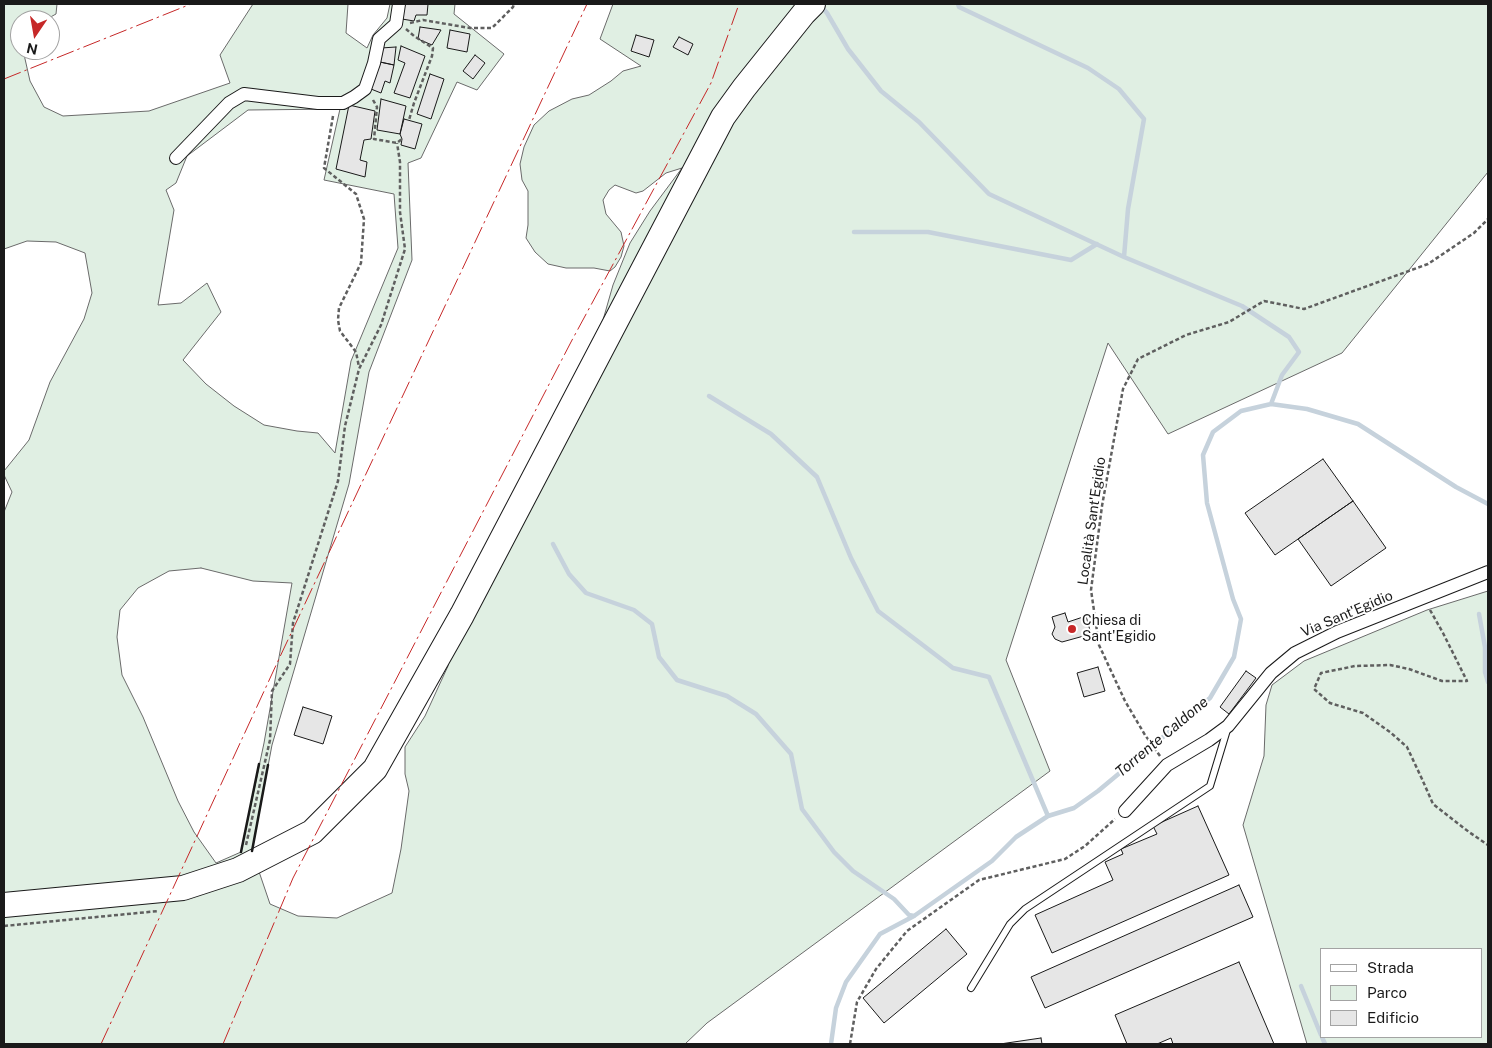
<!DOCTYPE html>
<meta charset="utf-8">
<style>
body{margin:0}
#map{position:relative;width:1492px;height:1048px;overflow:hidden;background:#fff;font-family:"Public Sans",sans-serif}
canvas{display:block}
.frame{position:absolute;inset:0;border:5px solid #1a1a1a;pointer-events:none}
.legend{position:absolute;left:1320px;top:948px;width:162px;height:90px;box-sizing:border-box;background:#fff;border:1px solid #a3a3a3;margin:0;padding:6px 9px;list-style:none;font-size:15px;color:#1a1a1a}
.legend li{display:flex;align-items:center;gap:10px;height:25px}
.legend b{width:25px;border:1px solid #a3a3a3}
.north{position:absolute;left:10px;top:10px;width:50px;height:50px;box-sizing:border-box;background:#fff;border:1px solid #a3a3a3;border-radius:50%;rotate:192deg;font-size:14px;font-weight:700;line-height:20px;text-align:center;color:#1a1a1a}
.north::after{content:'';display:block;margin:auto;width:18px;height:22px;background:#c62828;clip-path:polygon(50% 0,100% 100%,50% 72%,0 100%)}
</style>
<div id="map">
<canvas width="1492" height="1048"></canvas>
<div class="frame"></div>
<ul class="legend">
<li><b style="height:6px;background:#fff"></b>Strada</li>
<li><b style="height:14px;background:#e0efe3"></b>Parco</li>
<li><b style="height:14px;background:#e6e6e6"></b>Edificio</li>
</ul>
<div class="north">N</div>
</div>
<script>
const g = document.querySelector('canvas').getContext('2d');
g.lineJoin = 'round';
function fill(path, color) { g.fillStyle = color; g.fill(path, 'evenodd'); }
const toPath = rows => new Path2D(rows.map(r => 'M' + r).join(''));
function stroke(path, color, width, dash) { g.strokeStyle = color; g.lineWidth = width; g.lineCap = dash ? 'butt' : 'round'; g.setLineDash(dash || []); g.stroke(path); }
function write(font, color, halo, rows, align = 'center') {
  g.font = font + ' "Public Sans",sans-serif'; g.lineWidth = 4; g.setLineDash([]); g.textBaseline = 'middle'; g.strokeStyle = halo; g.fillStyle = color; for (const [text, x, y, turn = 0] of rows) {
    g.save(); g.translate(x, y); g.rotate((+turn || 0) * Math.PI / 180); g.textAlign = isNaN(turn) ? turn : align; if (halo) g.strokeText(text, 0, 0); g.fillText(text, 0, 0); g.restore();
  }
}
const green = toPath([
 [4,4,57,4,56,14,45,20,20,20,20,50,23,50,30,81,44,107,63,116,149,111,230,83,220,55,253,4,348,4,346,33,367,48,373,35,387,18,390,4,455,4,454,14,504,54,477,90,457,82,421,158,408,163,412,260,369,372,349,484,272,745,252,851,270,904,298,916,337,918,392,893,401,849,409,791,405,774,405,747,425,716,448,666,445,623,603,320,613,285,630,243,650,211,682,168,666,173,643,191,636,193,615,185,609,190,603,200,606,214,621,232,624,246,621,257,615,267,610,271,594,268,566,268,548,264,535,252,526,238,528,225,528,191,522,180,520,164,524,147,534,125,549,111,572,99,589,95,611,81,623,71,641,66,600,39,613,4,1488,4,1488,172,1342,353,1168,434,1108,343,1006,660,1050,771,707,1023,685,1044,4,1044,4,512,12,492,4,475,4,471,29,440,50,382,84,319,92,293,85,253,56,242,27,241,4,249,4,4],
 [340,109,324,180,394,194,398,248,351,361,335,453,318,433,297,431,264,425,234,406,206,384,183,360,221,312,207,283,181,303,158,305,174,210,166,190,176,183,187,156,248,110,340,109],
 [201,568,253,581,292,583,264,743,241,852,216,863,194,832,178,801,143,717,122,675,117,637,120,610,138,588,169,571,201,568],
 [1488,591,1488,1044,1307,1044,1243,825,1264,756,1266,705,1272,685,1304,661,1427,610,1488,591],
 [1321,949,1481,949,1481,1037,1321,1037,1321,949]
]);
const stream = toPath([
 [958,4,959,7,1088,68,1119,89,1144,119,1128,209,1124,257],
 [820,5,827,13,848,49,881,91,919,122,989,194,1124,257,1242,306,1289,337,1299,352,1282,375,1271,404],
 [854,232,928,232,1071,260,1097,244],
 [709,396,771,434,817,477,851,558,878,611,953,668,989,677,1048,816],
 [553,544,569,574,586,593,634,610,652,624,659,657,677,680,727,696,756,714,791,754,802,809,834,852,853,871,894,899,909,915,914,916],
 [1479,614,1485,647,1485,672,1488,682],
 [1301,986,1321,1035],
 [1322,1037,1325,1044],
 [831,1044,836,1008,846,982,880,934,914,916,992,861,1016,837,1048,816,1074,808,1098,791,1210,698,1234,657,1241,619,1233,599,1207,503,1203,455,1213,432,1241,411,1271,404,1307,409,1358,424,1456,487,1488,504]
]);
const building = toPath([
 [405,4,428,4,427,15,416,15,414,21,402,19,405,4],
 [420,27,441,30,432,45,418,39,420,27],
 [450,30,470,34,467,52,447,48,450,30],
 [636,35,654,40,649,57,631,51,636,35],
 [679,37,693,44,688,55,673,47,679,37],
 [401,46,425,56,410,98,394,93,405,63,398,60,401,46],
 [396,47,394,65,380,62,381,48,396,47],
 [475,55,485,63,473,79,463,71,475,55],
 [380,62,394,65,390,83,385,81,381,93,371,89,380,62],
 [430,74,444,79,431,119,417,114,430,74],
 [381,99,406,106,400,134,377,130,381,99],
 [349,105,375,111,371,139,364,140,360,160,367,162,365,177,336,169,349,105],
 [404,119,422,124,415,149,401,145,402,139,400,134,404,119],
 [1323,459,1353,501,1275,555,1245,513,1323,459],
 [1353,501,1386,548,1331,586,1298,539,1353,501],
 [1065,613,1068,622,1086,616,1091,634,1062,642,1055,639,1052,634,1055,627,1052,617,1065,613],
 [1098,667,1105,691,1084,697,1077,673,1098,667],
 [1246,671,1256,678,1229,714,1220,707,1246,671],
 [303,707,332,716,323,744,294,735,303,707],
 [1198,806,1229,875,1052,953,1035,915,1113,880,1105,862,1123,854,1121,849,1157,834,1153,826,1198,806],
 [1239,885,1253,917,1045,1008,1031,977,1239,885],
 [946,929,967,954,884,1023,863,998,946,929],
 [1239,962,1274,1044,1173,1044,1171,1038,1157,1044,1127,1044,1115,1015,1239,962],
 [1041,1038,1042,1044,1000,1044,1041,1038]
]);
const path = toPath([
 [410,23,423,20,470,28,492,28,513,7,514,4],
 [406,29,414,36,433,48,432,56,414,103,409,120],
 [373,100,377,107,374,139,397,143,402,139],
 [333,116,324,168,356,194,364,219,361,263,339,308,338,320,340,331,356,352,359,367],
 [1430,610,1443,633,1467,681,1442,681,1409,669,1390,665,1355,666,1321,673,1314,689,1330,703,1363,713,1390,732,1407,747,1422,779,1433,804,1469,832,1488,845],
 [1160,756,1145,735,1125,701,1099,645,1091,590,1102,506,1123,389,1138,359,1186,335,1229,322,1264,301,1304,309,1428,264,1474,233,1488,219],
 [246,845,270,740,272,691,290,664,293,623,338,481,345,426,359,369,381,325,405,249,400,212,400,162,397,143],
 [4,926,159,911],
 [850,1044,857,1002,876,969,907,931,979,880,1065,859,1085,846,1115,819]
]);
const lane = toPath([
 [971,988,1010,924,1025,909,1210,786,1227,730]
]);
const street = toPath([
 [176,158,229,103,244,94,318,103,343,103,354,97,365,89,374,63,379,39,396,24,399,4],
 [1125,811,1167,765,1209,740,1228,726,1271,673,1295,653,1337,632,1488,572]
]);
const highway = toPath([
 [4,905,183,888,238,870,312,832,375,769,462,615,723,117,744,88,804,13,813,4]
]);
const wall = toPath([
 [252,851,268,765],
 [241,852,259,764]
]);
const power = toPath([
 [4,79,191,4],
 [101,1044,278,661,587,4],
 [223,1044,293,878,571,342,711,83,739,4]
]);
const markers = [
 [1072,629,5,"#c62828"]
];
const streetNames = [
 ["Località Sant'Egidio",1092,521,-82],
 ["Via Sant'Egidio",1347,614,-23]
];
const poiNames = [
 ["Chiesa di",1082,621],
 ["Sant'Egidio",1082,637]
];
const waterNames = [
 ["Torrente Caldone",1162,737,-40]
];
fill(green, '#e0efe3');
stroke(green, '#6a6a6a', 1);
stroke(stream, '#c6d2dc', 4.5);
fill(building, '#e6e6e6');
stroke(building, '#1a1a1a', 1);
stroke(lane, '#1a1a1a', 8);
stroke(street, '#1a1a1a', 14);
stroke(highway, '#1a1a1a', 26);
stroke(path, '#5f5f5f', 2.5, [4, 2.5]);
stroke(lane, '#fff', 6);
stroke(street, '#fff', 12);
stroke(highway, '#fff', 24);
stroke(wall, '#1a1a1a', 2.5);
stroke(power, '#c62828', 1, [18, 4, 2.5, 4]);
for (const [x, y, r, color] of markers) { const dot = new Path2D(); dot.arc(x, y, r, 0, 2 * Math.PI); g.fillStyle = color; g.fill(dot); stroke(dot, '#fff', 2); }
write('14px', '#1a1a1a', '#fff', streetNames);
write('14px', '#1a1a1a', '#fff', poiNames, 'left');
write('italic 15px', '#1a1a1a', '#fff', waterNames);
</script>
